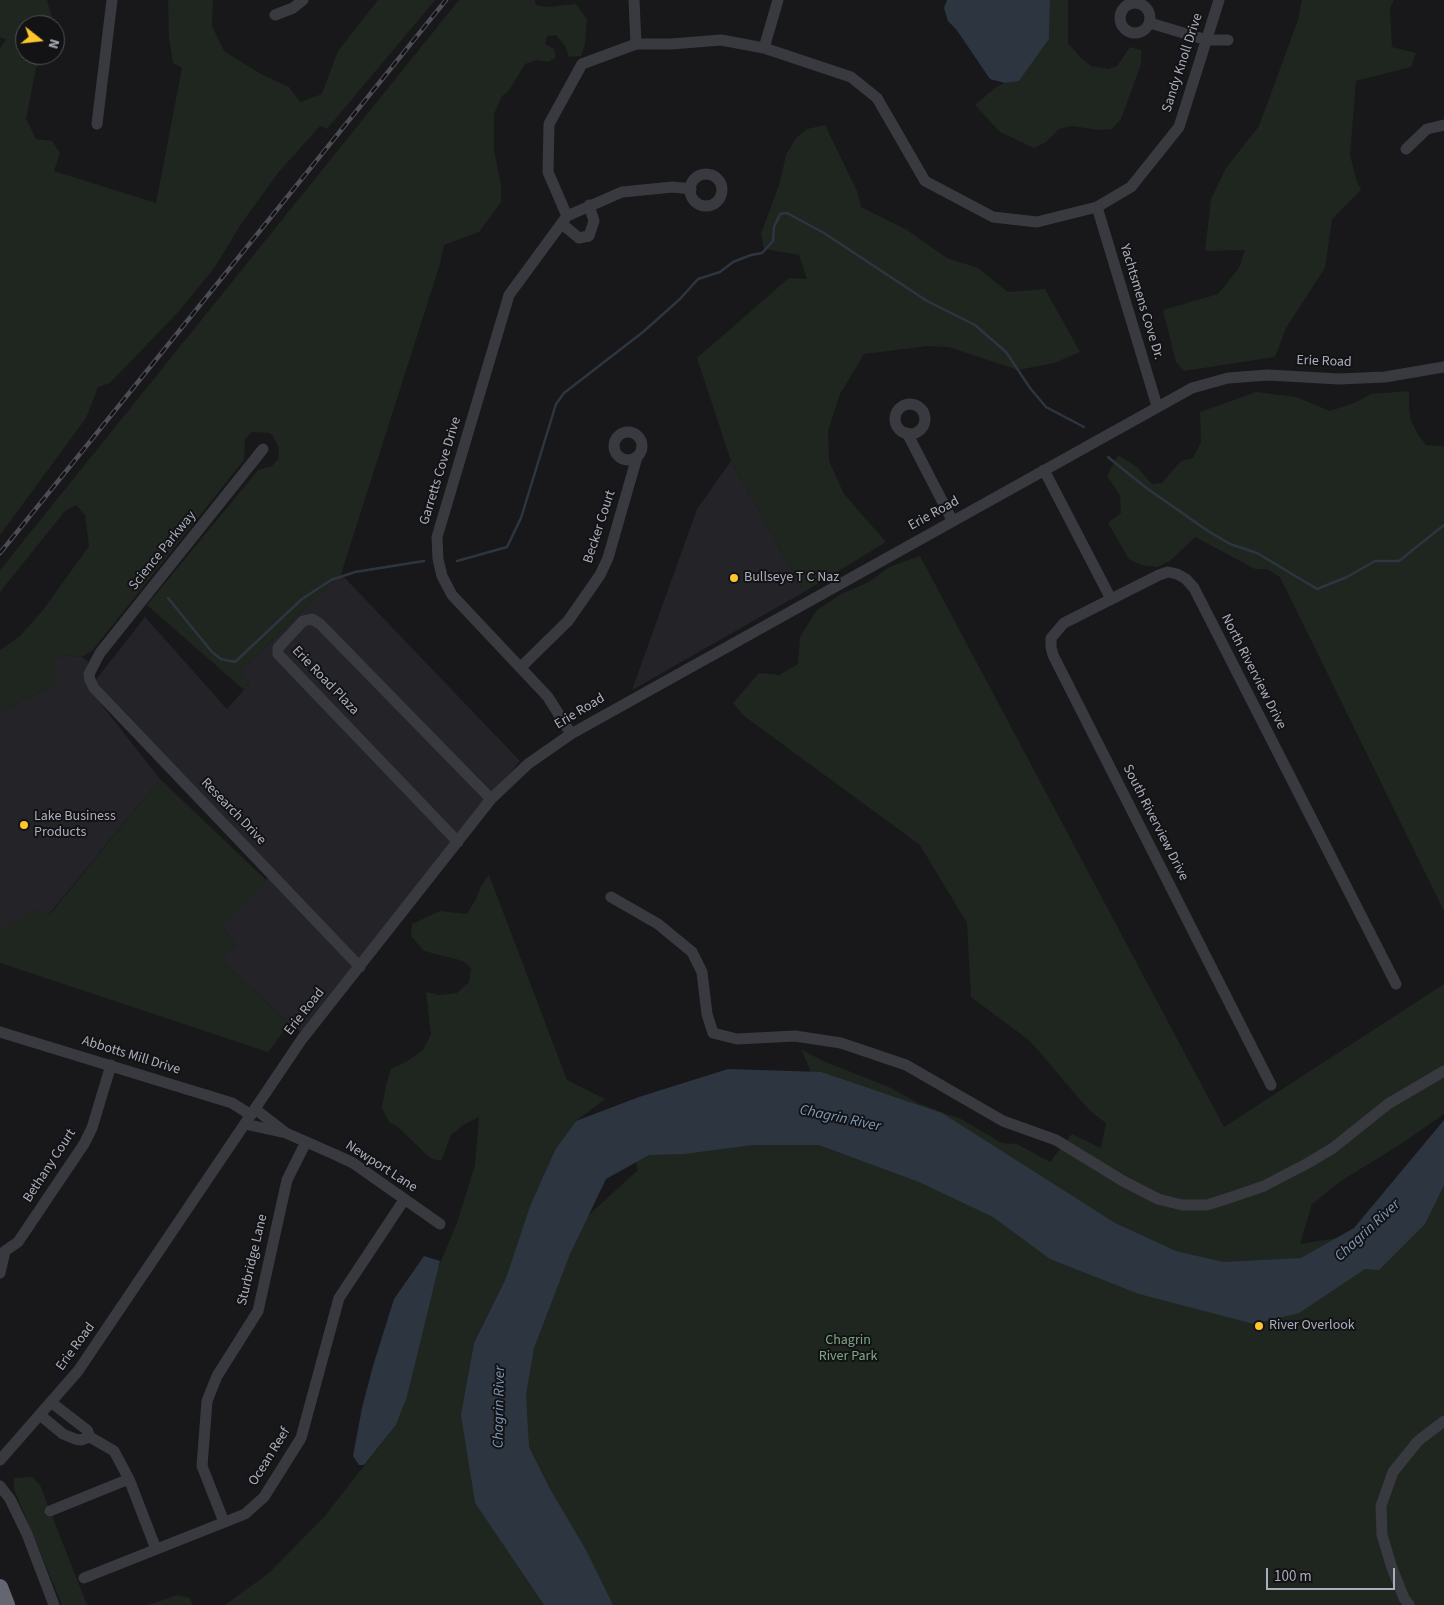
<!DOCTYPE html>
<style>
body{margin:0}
#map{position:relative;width:1444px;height:1605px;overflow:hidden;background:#18181b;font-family:"Source Sans 3",sans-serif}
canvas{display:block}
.north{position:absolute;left:15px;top:15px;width:50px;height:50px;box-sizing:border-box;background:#131316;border:1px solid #4f5158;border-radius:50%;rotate:106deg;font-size:14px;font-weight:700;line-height:20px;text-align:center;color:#aaaebb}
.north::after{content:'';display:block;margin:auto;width:18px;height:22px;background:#fec52d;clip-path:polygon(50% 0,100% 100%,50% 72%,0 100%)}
.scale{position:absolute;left:1266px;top:1568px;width:129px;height:22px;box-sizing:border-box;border:2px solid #aaaebb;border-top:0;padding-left:6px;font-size:15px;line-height:18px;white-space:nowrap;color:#aaaebb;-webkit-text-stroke:4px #131316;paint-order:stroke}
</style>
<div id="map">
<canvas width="1444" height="1605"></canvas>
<div class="north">N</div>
<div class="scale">100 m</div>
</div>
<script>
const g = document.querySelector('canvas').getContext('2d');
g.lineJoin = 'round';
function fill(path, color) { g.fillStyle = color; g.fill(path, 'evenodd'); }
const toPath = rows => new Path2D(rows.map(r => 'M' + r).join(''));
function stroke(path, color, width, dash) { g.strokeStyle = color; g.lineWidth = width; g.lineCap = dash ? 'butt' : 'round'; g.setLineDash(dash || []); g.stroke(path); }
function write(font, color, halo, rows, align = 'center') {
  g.font = font + ' "Source Sans 3",sans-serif'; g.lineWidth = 4; g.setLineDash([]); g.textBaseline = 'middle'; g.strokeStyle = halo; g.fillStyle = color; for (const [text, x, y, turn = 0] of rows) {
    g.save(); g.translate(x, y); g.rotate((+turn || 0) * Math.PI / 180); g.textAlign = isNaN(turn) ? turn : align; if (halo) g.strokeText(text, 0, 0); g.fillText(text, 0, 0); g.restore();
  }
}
const built = toPath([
 [731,461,804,592,632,690,697,509],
 [341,574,520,761,434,864,360,960,95,681,145,617,227,709,250,683,239,672],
 [64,655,82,657,88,661,87,682,90,690,160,779,49,914,11,926,0,932,0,711,57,683,53,659],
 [270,876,356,966,301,1032,289,1024,220,958,236,945,221,925]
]);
const green = toPath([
 [0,0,47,0,54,25,25,25,25,55,48,55,36,68,26,119,36,139,52,141,60,153,54,171,156,203,182,68,173,63,169,38,168,0,213,0,212,26,224,51,261,74,289,87,300,102,322,94,338,51,378,0,435,0,327,129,320,126,278,173,241,224,215,267,179,311,110,383,98,387,86,418,0,535,0,49,6,39,0,37],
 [459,0,535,0,536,5,548,7,576,4,587,19,585,44,581,56,569,57,565,46,556,35,547,36,545,44,554,49,556,57,549,62,537,60,525,64,508,92,502,96,494,114,494,150,501,185,501,202,479,232,444,245,440,264,341,574,239,672,250,683,244,690,147,605,258,470,272,466,278,459,279,448,273,436,269,433,252,432,245,439,244,460,92,651,82,657,64,655,54,659,57,683,0,711,0,650,20,636,43,610,89,546,85,515,76,505,65,511,0,592,0,570],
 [1050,0,1068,0,1068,43,1081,58,1091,66,1108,69,1117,66,1130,47,1141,50,1141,64,1121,119,1112,129,1098,130,1072,126,1059,129,1046,142,1034,148,1000,132,975,105,996,87,1005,83,1019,81,1049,39],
 [1302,0,1394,0,1390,8,1392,47,1416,53,1411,67,1356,81,1350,155,1356,179,1361,190,1332,219,1325,268,1286,328,1275,357,1184,371,1176,362,1163,310,1218,294,1239,268,1245,250,1205,251,1211,199,1226,168,1259,126,1298,20],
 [825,125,857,191,861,207,907,230,947,258,978,268,1008,292,1045,289,1080,352,1054,363,1018,370,949,347,928,346,864,354,840,394,828,431,829,461,844,494,886,542,804,592,731,461,697,358,789,278,807,279,799,255,764,249,761,234,780,182,786,155,796,138,807,129],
 [1409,391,1409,408,1411,421,1419,436,1426,445,1444,446,1444,911,1280,577,1267,569,1255,569,1195,537,1170,561,1157,567,1141,565,1129,559,1108,523,1121,513,1120,495,1107,476,1118,455,1137,467,1152,484,1162,483,1181,461,1193,458,1201,442,1200,412,1256,392,1296,397,1330,411,1354,403,1371,394],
 [920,556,1224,1127,1444,984,1444,1114,1404,1142,1341,1181,1312,1204,1300,1244,1400,1228,1444,1185,1444,1605,577,1605,487,1507,545,1255,638,1170,626,1124,821,1095,801,1049,823,1061,889,1087,920,1104,961,1119,1002,1143,1017,1144,1050,1162,1072,1134,1101,1148,1106,1123,1090,1111,1030,1041,971,997,967,923,920,845,744,716,733,703,759,673,779,675,798,664,800,637,816,611,841,594,869,582,889,567],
 [160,779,266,880,221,925,236,945,220,958,289,1024,268,1052,0,963,0,932,34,909,50,914],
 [489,875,567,1080,605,1099,576,1121,555,1150,530,1206,506,1278,474,1343,462,1415,475,1503,544,1605,225,1605,269,1573,324,1517,396,1425,407,1397,438,1268,457,1223,475,1165,479,1117,463,1125,451,1135,441,1161,430,1158,398,1127,389,1122,382,1108,386,1085,391,1069,406,1062,423,1050,431,1034,426,992,439,995,457,993,469,982,471,968,463,961,424,951,411,936,412,924,440,911,467,914,476,899,481,886],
 [32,1477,40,1485,87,1605,62,1605,14,1489,14,1478],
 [177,1595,190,1598,193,1605,148,1605]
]);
const water = toPath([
 [947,0,1050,0,1049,39,1019,81,1005,83,990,79,956,29,948,21,944,8],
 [728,1069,821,1072,942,1113,1115,1223,1176,1251,1223,1262,1301,1258,1354,1228,1444,1120,1444,1185,1425,1224,1379,1270,1365,1269,1299,1313,1254,1324,1139,1294,1050,1259,993,1217,919,1182,819,1145,753,1145,684,1154,649,1155,606,1179,570,1254,534,1348,526,1395,529,1447,550,1489,586,1550,613,1605,544,1605,475,1503,461,1415,474,1343,506,1278,530,1206,555,1150,576,1121,639,1097],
 [424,1256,440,1261,407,1397,396,1425,364,1465,359,1465,353,1456,362,1408,373,1366,394,1299]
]);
const stream = toPath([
 [1108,457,1145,487,1208,531,1230,544,1257,553,1317,589,1347,577,1375,561,1399,561,1444,525],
 [457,561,507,547,521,518,556,404,564,393,643,332,680,299,698,279,720,272,733,262,751,255,762,253,773,241,774,227,780,214,787,213,824,233,927,301,975,325,1006,352,1030,388,1046,407,1084,427],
 [168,598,212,652,221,659,235,662,302,599,331,580,355,572,424,561]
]);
const minor = toPath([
 [634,0,636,44],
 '1120 18a15 15 0 1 1 30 0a15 15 0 1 1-30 0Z',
 [275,15,293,8,303,0],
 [1150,23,1207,40,1228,40],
 [764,48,778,0],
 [97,124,112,0],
 [1406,149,1427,129,1444,125],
 '690 190a16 16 0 1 1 32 0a16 16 0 1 1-32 0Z',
 [1097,207,1157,406],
 [567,216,622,192,673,187,691,189],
 [562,224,579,238,589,236,594,221,589,205],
 '895 419a15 15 0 1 1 30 0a15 15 0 1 1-30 0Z',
 '614 446a14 14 0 1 1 28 0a14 14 0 1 1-28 0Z',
 [907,433,952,520],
 [263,449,100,653,89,674,90,680,94,688,360,967],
 [1044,470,1111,599],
 [521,667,568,621,600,575,608,558,637,457],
 [571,734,548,697,452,595,442,576,438,559,437,537,509,295,567,216,548,172,549,124,582,64,636,44,671,44,721,40,764,48,851,77,877,98,925,181,993,217,1037,222,1097,207,1131,187,1179,127,1219,0],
 [458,842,278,654,278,648,303,621,312,619,320,624,491,799],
 [611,897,658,924,692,952,702,972,707,1014,713,1033,737,1039,795,1036,841,1043,906,1065,1003,1121,1056,1140,1123,1181,1158,1199,1182,1205,1207,1205,1232,1197,1264,1186,1308,1163,1333,1148,1388,1104,1444,1071],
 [0,1032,232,1103,251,1115],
 [1271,1085,1053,655,1051,647,1051,638,1064,623,1159,575,1168,572,1177,574,1186,579,1194,588,1396,984],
 [255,1109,286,1133],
 [245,1124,286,1133,336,1155,353,1163,440,1224],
 [0,1273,5,1251,18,1242,84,1144,92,1128,111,1065],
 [52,1403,87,1430,90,1437,114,1451,129,1479,156,1549],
 [40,1415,63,1434,75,1439,81,1440,90,1437],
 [0,1460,78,1371,302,1039,491,799,528,764,571,734,1192,388,1228,378,1268,375,1339,379,1385,377,1444,367],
 [0,1486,10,1499,27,1534,54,1605],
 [50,1511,129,1479],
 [224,1522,202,1466,207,1401,217,1376,258,1311,287,1180,306,1142],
 [84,1578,245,1514,264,1497,301,1438,339,1298,404,1200],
 [1409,1605,1404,1598,1392,1568,1382,1535,1381,1506,1393,1472,1418,1441,1444,1421]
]);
const highway = toPath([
 [0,1587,7,1605]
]);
const rail = toPath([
 [0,553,446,0]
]);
const markers = [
 [734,578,5,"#fec52d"],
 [24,825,5,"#fec52d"],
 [1259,1326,5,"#fec52d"]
];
const streetNames = [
 ["Sandy Knoll Drive",1183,63,-72],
 ["Yachtsmens Cove Dr.",1141,302,73],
 ["Erie Road",1324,362,2],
 ["Garretts Cove Drive",441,471,-73],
 ["Erie Road",934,514,-29],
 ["Becker Court",600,527,-72],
 ["Science Parkway",163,551,-51],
 ["North Riverview Drive",1253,672,63],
 ["Erie Road Plaza",325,681,46],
 ["Erie Road",580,712,-31],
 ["Research Drive",233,812,46],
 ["South Riverview Drive",1155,823,63],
 ["Erie Road",305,1012,-52],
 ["Abbotts Mill Drive",131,1056,17],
 ["Bethany Court",50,1166,-57],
 ["Newport Lane",381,1167,33],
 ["Sturbridge Lane",253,1260,-77],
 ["Erie Road",76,1347,-54],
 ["Ocean Reef",270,1457,-58]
];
const poiNames = [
 ["Bullseye T C Naz",744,578],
 ["Lake Business",34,817],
 ["Products",34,833],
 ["River Overlook",1269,1326]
];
const parkNames = [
 ["Chagrin",848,1341],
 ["River Park",848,1357]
];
const waterNames = [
 ["Chagrin River",840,1119,12],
 ["Chagrin River",1368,1231,-43],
 ["Chagrin River",500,1407,-89]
];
fill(built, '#242428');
fill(green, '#1e261f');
fill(water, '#2d3640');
stroke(stream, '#2d3640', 2.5);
stroke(minor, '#393940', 11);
stroke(highway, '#646771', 16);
stroke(rail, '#4c4d55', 4.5);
stroke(rail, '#131316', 2.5, [8]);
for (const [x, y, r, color] of markers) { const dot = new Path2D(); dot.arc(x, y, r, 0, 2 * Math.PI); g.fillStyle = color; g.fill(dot); stroke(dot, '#131316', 2); }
write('14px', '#aaaebb', '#131316', streetNames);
write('14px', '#aaaebb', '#131316', poiNames, 'left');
write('14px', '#7fa784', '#131316', parkNames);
write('italic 15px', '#7f99b8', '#131316', waterNames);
</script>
